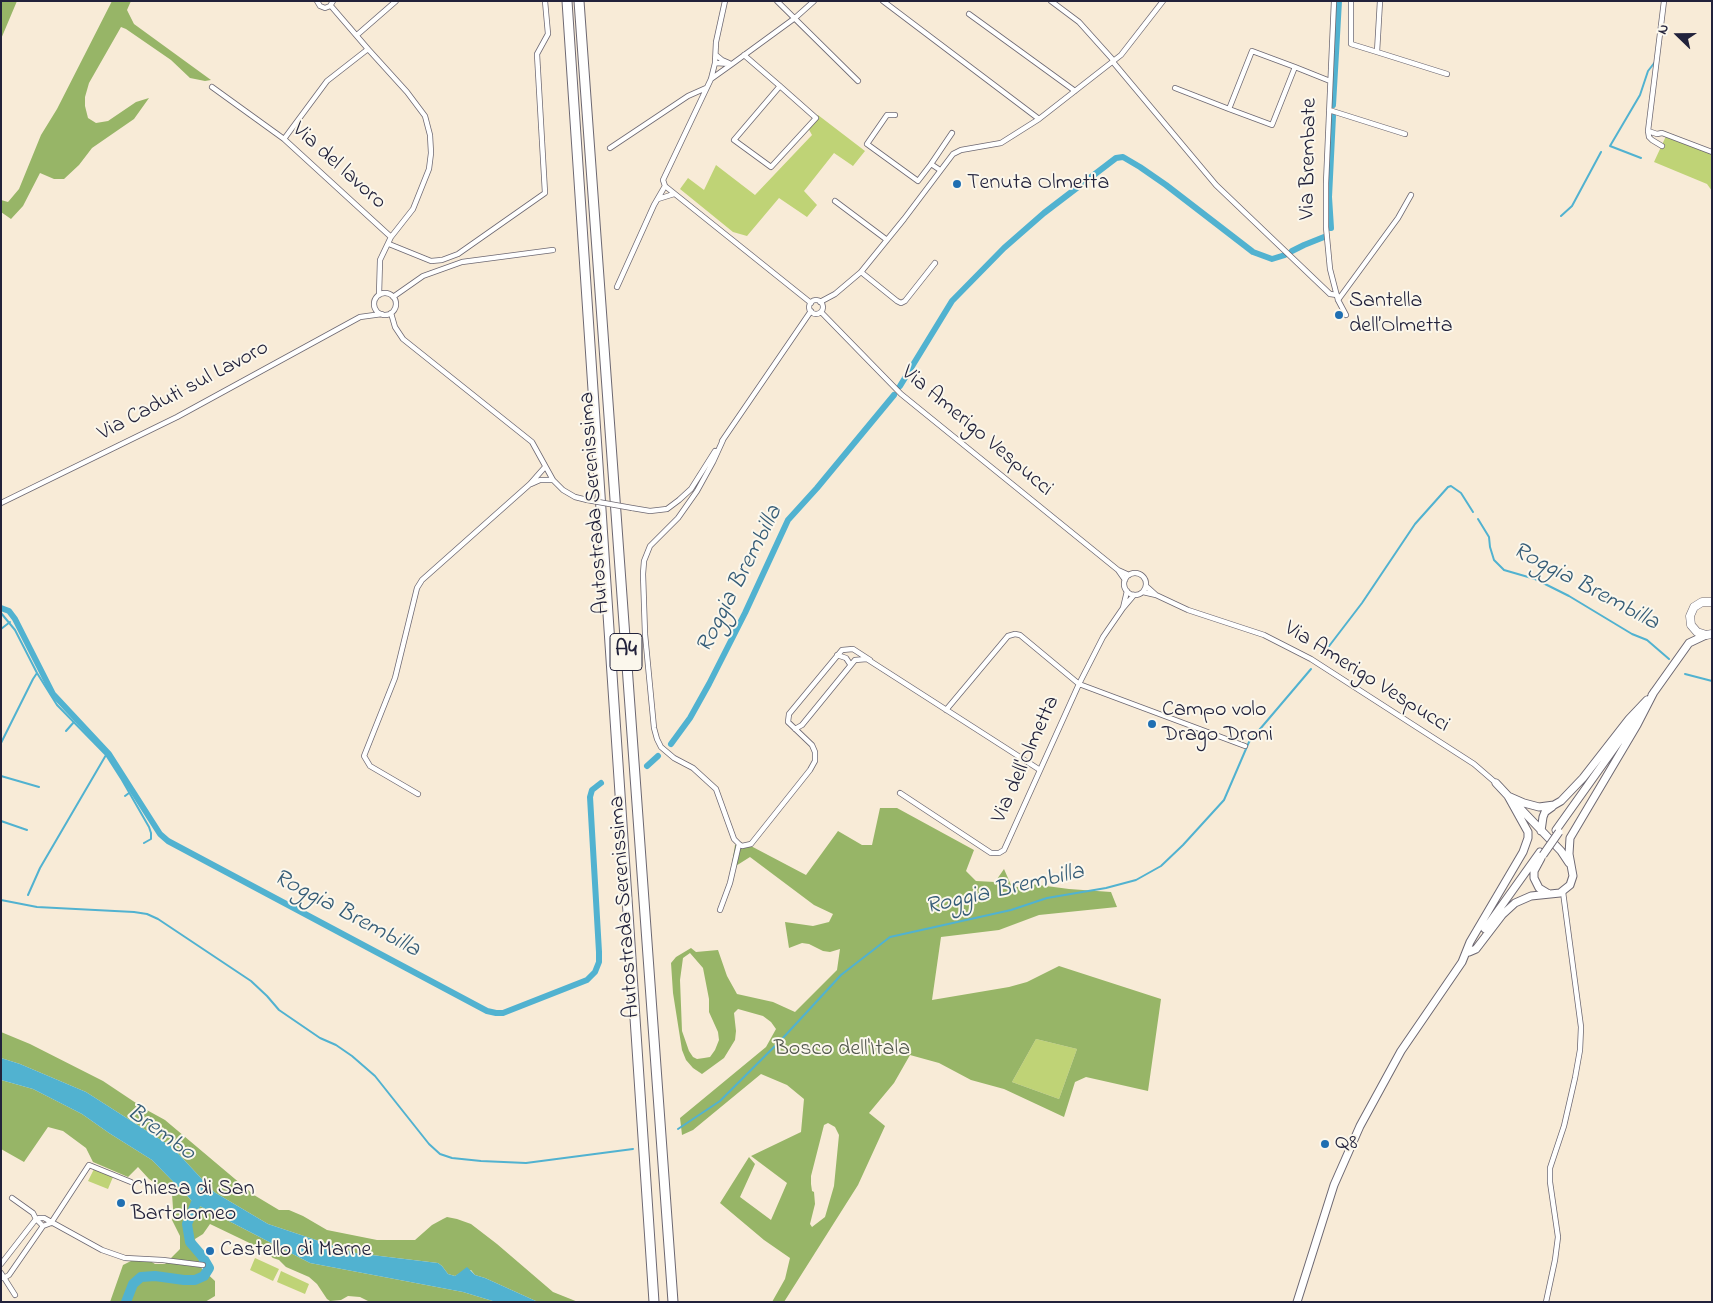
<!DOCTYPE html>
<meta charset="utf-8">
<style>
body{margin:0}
#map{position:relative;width:1713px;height:1303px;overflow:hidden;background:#f8ebd7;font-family:"Indie Flower",sans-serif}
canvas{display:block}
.frame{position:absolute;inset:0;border:2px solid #22223b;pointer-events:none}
.north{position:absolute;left:1653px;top:10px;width:50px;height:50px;-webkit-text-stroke:4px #fbf7ec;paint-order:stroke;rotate:292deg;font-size:14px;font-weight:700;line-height:20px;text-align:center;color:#22223b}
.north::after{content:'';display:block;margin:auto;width:18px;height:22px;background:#22223b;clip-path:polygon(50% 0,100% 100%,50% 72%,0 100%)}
</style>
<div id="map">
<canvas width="1713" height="1303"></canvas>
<div class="frame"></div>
<div class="north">N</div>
</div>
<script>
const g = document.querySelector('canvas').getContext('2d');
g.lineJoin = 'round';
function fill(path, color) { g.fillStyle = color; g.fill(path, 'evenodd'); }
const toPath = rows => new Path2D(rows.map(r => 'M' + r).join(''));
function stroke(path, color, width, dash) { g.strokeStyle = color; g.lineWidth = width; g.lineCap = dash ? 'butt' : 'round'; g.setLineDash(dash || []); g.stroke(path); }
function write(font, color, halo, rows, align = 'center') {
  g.font = font + ' "Indie Flower",sans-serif'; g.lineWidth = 4; g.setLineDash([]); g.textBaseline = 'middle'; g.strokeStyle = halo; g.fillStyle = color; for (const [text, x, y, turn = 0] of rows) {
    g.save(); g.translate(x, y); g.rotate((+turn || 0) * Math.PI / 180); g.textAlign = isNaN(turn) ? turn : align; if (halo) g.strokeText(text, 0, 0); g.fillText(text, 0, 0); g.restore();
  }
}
const green = toPath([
 [818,115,865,151,853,166,834,153,804,191,817,205,807,217,779,198,747,236,733,232,680,189,688,178,704,190,716,165,755,195,812,135,808,128],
 [1666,136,1712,153,1712,191,1707,184,1654,162],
 [1036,1039,1077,1049,1059,1099,1012,1082],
 [94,1169,113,1177,108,1189,88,1181],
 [255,1258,279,1269,273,1281,250,1270],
 [281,1271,309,1284,305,1294,277,1282]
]);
const forest = toPath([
 [1,1,17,1,1,39],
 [112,1,131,1,127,10,134,24,211,80,205,81,190,78,171,60,126,29,121,27,89,83,85,97,85,106,88,118,96,123,108,121,136,102,149,98,134,119,92,148,79,165,64,179,54,179,40,173,23,206,11,219,1,212,1,200,8,202,19,189,41,135,57,109],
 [880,808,897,808,974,850,966,871,976,881,995,882,1004,869,1011,885,1017,887,1031,884,1069,889,1111,892,1117,907,1039,915,999,930,941,937,932,1000,1009,987,1027,982,1059,966,1161,999,1148,1091,1086,1077,1075,1082,1064,1117,1004,1089,971,1080,939,1063,910,1055,894,1083,869,1113,885,1126,858,1185,784,1302,772,1302,785,1279,790,1258,764,1240,720,1203,749,1157,755,1164,740,1197,771,1220,787,1183,751,1156,801,1132,804,1099,787,1085,761,1074,693,1130,682,1135,680,1118,766,1047,776,1029,771,1022,763,1016,738,1009,734,1013,736,1031,735,1040,724,1058,702,1074,693,1068,686,1060,682,1050,673,993,671,963,676,957,691,948,696,952,718,950,727,976,737,994,773,1002,795,1012,837,970,840,949,830,952,823,951,809,944,802,943,789,948,785,922,813,926,829,922,833,914,814,905,750,857,731,869,735,845,749,845,806,875,838,831,862,845,872,845],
 [690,953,703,968,709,999,709,1012,718,1032,719,1040,715,1050,710,1057,704,1058,697,1059,693,1057,689,1051,682,1031,680,980,683,958],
 [1036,1039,1077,1049,1059,1099,1012,1082],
 [828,1123,835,1127,839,1135,834,1186,825,1217,812,1227,810,1224,815,1204,814,1192,812,1191,811,1184,811,1176,824,1125],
 [1,1032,30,1044,103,1081,145,1109,165,1120,254,1195,279,1210,289,1210,303,1216,327,1230,377,1240,415,1240,432,1225,443,1219,447,1217,457,1219,471,1224,497,1244,553,1292,578,1302,538,1302,485,1278,475,1275,471,1270,462,1272,455,1276,448,1274,442,1266,438,1263,355,1253,268,1224,214,1192,172,1147,86,1092,20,1064,1,1058],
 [1,1080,33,1089,82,1114,109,1133,152,1160,194,1203,310,1263,463,1292,496,1302,370,1302,360,1297,348,1296,341,1300,330,1301,327,1299,317,1284,309,1277,286,1267,279,1260,273,1258,262,1249,210,1224,203,1234,195,1239,197,1254,202,1269,215,1281,215,1296,205,1302,110,1302,123,1265,131,1261,147,1259,155,1264,165,1264,180,1249,180,1236,172,1220,173,1208,172,1194,149,1179,138,1167,128,1177,93,1162,86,1148,63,1131,48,1127,24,1162,1,1149]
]);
const water = toPath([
 [1,1058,20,1064,86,1092,172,1147,214,1192,268,1224,355,1253,438,1263,442,1266,448,1274,455,1276,467,1267,475,1275,485,1278,538,1302,496,1302,463,1292,310,1263,194,1203,152,1160,109,1133,82,1114,33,1089,1,1080]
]);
const stream = toPath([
 [1641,158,1610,146,1640,95,1648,71,1655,62],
 [1561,216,1572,206,1601,152],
 [1478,519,1489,537,1490,547,1494,560,1504,570,1535,579,1569,596,1632,634,1647,640,1669,659],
 [1,613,15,630,37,673],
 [1,629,10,622],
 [1323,654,1362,603,1415,524,1448,487,1451,486,1461,493,1473,512],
 [1685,674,1712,681],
 [66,731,74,722],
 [1,743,33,679,37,673,57,705,106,755,122,780,149,827,151,833,151,839,144,843],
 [1,776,39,787],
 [125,796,129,793],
 [1,821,27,830],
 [28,895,40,868,106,755],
 [1,900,37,907,134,912,147,914,158,919,251,981,267,996,279,1010,320,1038,336,1045,352,1056,375,1076,429,1144,440,1154,452,1158,481,1161,526,1163,633,1149],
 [678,1129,720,1101,782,1039,841,975,890,937,1011,910,1047,898,1106,888,1136,880,1161,866,1183,845,1224,800,1249,742,1311,669]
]);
const canal = toPath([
 [1333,105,1339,1],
 [1331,228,1329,197,1333,116],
 [1292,251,1304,245,1324,237],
 [900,386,952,301,1004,248,1044,213,1116,158,1123,157,1140,167,1166,185,1253,252,1272,259,1285,255],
 [1,608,9,611,15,619,53,694,109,754,160,834,168,841,487,1011,496,1013,503,1013,587,980,595,972,599,962,599,952,590,797,592,790,601,783],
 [671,744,690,718,709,684,745,613,788,520,817,488,894,395],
 [647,766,658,756]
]);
const river = toPath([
 [126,1302,133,1284,141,1277,155,1276,184,1280,195,1280,204,1276,209,1268,202,1256,190,1242,187,1224,201,1191]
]);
const minor = toPath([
 [317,1,320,6,325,8,330,6,333,1],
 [777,1,858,81],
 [883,1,1039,119],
 [1051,1,1079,22,1114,61],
 [1334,1,1326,183,1326,227,1330,269,1338,300,1346,315],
 [1351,1,1351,44,1377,52],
 [1380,1,1377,52,1447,74],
 [331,6,368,49],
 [969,14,1075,91],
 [357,35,396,1],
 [716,55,722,60,729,63],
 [744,55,781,87,816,118,771,167,734,140,780,86],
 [1113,62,1216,185,1330,294,1337,295],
 [715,63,732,64,795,18,814,1],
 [1295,67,1272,125,1229,109,1252,51,1295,67,1330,81],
 [711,79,732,64],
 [212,87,284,139,391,237,380,260,379,295],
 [1175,88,1229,109],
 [1329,110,1405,134],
 [895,115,887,115,867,144,918,181,931,164,940,170],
 [1648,131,1657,134,1662,133,1712,152],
 [284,139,327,81,368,49,407,92,425,116,430,135,431,153,429,169,413,209,391,237],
 [1662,146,1652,140,1649,137,1648,131,1664,1],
 [610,148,688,96,706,88],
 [931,164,952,133],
 [665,186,663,180,711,79,715,63,716,42,725,1],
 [665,186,811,303],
 [658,199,674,194],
 [835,201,887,240],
 [389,244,431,261,442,260,458,254,545,193,537,54,548,34,545,1],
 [861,272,897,301,901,303,905,301,935,263],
 [617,287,654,205,665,186],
 '374 304a11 11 0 1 1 22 0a11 11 0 1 1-22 0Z',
 [393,297,423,276,462,262,553,250],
 [1338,300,1398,218,1411,195],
 '809 307a7 7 0 1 1 14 0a7 7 0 1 1-14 0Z',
 [820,302,835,294,861,272,904,219,953,154,961,150,1001,143,1039,119,1121,55,1163,1],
 [821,312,901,394,1118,570],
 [391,313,395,327,403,339,532,442,553,480,563,490,575,497,587,500],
 [723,440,713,462,697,491,678,518,650,546,644,561,643,574,645,634,654,728,657,739,661,747,674,758,693,768,716,789,734,839,739,844,742,846,751,844,810,770,815,761,815,752,812,745,788,722,789,714,842,650,853,649,870,660],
 [722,441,811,311],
 [531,484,540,480,553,480],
 [1,503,177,417,360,317,382,314],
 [632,508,650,511,667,509,679,500,691,489,715,451],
 '1124 584a11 11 0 1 1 22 0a11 11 0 1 1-22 0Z',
 [1125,580,1118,570,1129,575],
 [1127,591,1123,608,1134,595],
 [1143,592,1156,595,1146,586],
 [1156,595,1188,610,1264,635,1311,659,1474,764,1496,783],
 [837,655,846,658,850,664],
 [946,710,1008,636,1015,634,1020,635,1079,684,1245,746],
 [795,729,802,725,855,660,867,659,1040,770],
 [900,793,991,853,999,853,1004,850,1079,684,1103,637,1123,608],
 [418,794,370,766,364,756,395,678,417,588,422,580,530,484,545,467],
 [720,910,730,883,739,844],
 [12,1198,33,1213,36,1219,43,1226],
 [51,1223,89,1165,131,1182],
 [1,1264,36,1219,40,1218,44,1218,102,1250,125,1258,163,1260,203,1265],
 [1,1273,15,1295],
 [1,1278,4,1278,9,1275,43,1226,51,1223],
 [1546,1302,1555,1260,1558,1237,1550,1182,1550,1168,1564,1126,1575,1078,1580,1050,1581,1027,1563,892]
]);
const secondary = toPath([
 [1652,695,1689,643,1706,635],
 [1496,783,1510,798],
 [1508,796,1524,803,1539,807,1554,805,1561,801,1583,778,1629,719,1647,700],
 [1518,806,1561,851,1569,863],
 [1556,830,1640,712],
 [1541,831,1543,817,1545,812,1552,807],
 [1541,858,1534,871,1534,878,1539,888,1549,894],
 [1485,929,1540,852],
 [1469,952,1476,949,1502,915,1515,903,1531,896,1560,893,1570,885,1573,876,1569,854,1570,838,1637,725,1654,692],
 [1297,1302,1334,1185,1360,1126,1401,1051,1462,962,1470,942,1523,852,1528,838,1528,832,1508,796]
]);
const primary = toPath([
 [1712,602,1702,602,1694,607,1690,616,1691,625,1697,632,1706,635,1712,634]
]);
const motorway = toPath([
 [567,1,654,1302],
 [579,1,673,1302]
]);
const minorBridge = toPath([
 [587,500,632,508]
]);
const secondaryBridge = toPath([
 [1543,855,1559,832]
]);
const markers = [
 [957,184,5,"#1f6fb2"],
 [1339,315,5,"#1f6fb2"],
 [1152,724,5,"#1f6fb2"],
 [1325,1144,5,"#1f6fb2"],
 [121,1203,5,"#1f6fb2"],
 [210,1251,5,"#1f6fb2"]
];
const shields = [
 [626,652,32]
];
const shieldNames = [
 ["A4",626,652]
];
const streetNames = [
 ["Via Brembate",1310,159,-89],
 ["Via del lavoro",338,167,42],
 ["Via Caduti sul Lavoro",184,392,-28],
 ["Via Amerigo Vespucci",976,432,40],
 ["Autostrada Serenissima",596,503,-94],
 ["Via Amerigo Vespucci",1366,678,32],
 ["Via dell'Olmetta",1027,760,-66],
 ["Autostrada Serenissima",626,907,-94]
];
const poiNames = [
 ["Tenuta Olmetta",967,184],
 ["Santella",1349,302],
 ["dell’Olmetta",1349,327],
 ["Campo volo",1162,711],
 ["Drago Droni",1162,736],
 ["Q8",1335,1144],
 ["Chiesa di San",131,1190],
 ["Bartolomeo",131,1215],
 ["Castello di Marne",220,1251]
];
const parkNames = [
 ["Bosco dell'Itala",842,1050]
];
const waterNames = [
 ["Roggia Brembilla",741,580,-63],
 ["Roggia Brembilla",1585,588,28],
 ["Roggia Brembilla",1005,891,-13],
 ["Roggia Brembilla",346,915,28],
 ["Brembo",160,1134,36]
];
fill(green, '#bfd376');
fill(forest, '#97b567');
fill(water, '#51b2d0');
stroke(stream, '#51b2d0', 2);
stroke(canal, '#51b2d0', 6);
stroke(river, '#51b2d0', 10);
stroke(minor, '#6d6872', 6);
stroke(secondary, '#6d6872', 9);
stroke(primary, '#6d6872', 9);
stroke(motorway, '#6d6872', 11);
stroke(minor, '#fff', 4.5);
stroke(secondary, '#fff', 7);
stroke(primary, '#fff', 8);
stroke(motorway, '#fff', 9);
stroke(minorBridge, '#6d6872', 6, []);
stroke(secondaryBridge, '#6d6872', 9, []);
stroke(minorBridge, '#fff', 4.5);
stroke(secondaryBridge, '#fff', 7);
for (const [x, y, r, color] of markers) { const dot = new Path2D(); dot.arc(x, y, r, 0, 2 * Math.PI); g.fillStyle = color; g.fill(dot); stroke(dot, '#fbf7ec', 2); }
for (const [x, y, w] of shields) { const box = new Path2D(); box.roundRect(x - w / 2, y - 18.5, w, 37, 4); g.fillStyle = '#fbf7ec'; g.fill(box); stroke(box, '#22223b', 1); }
write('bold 21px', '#22223b', null, shieldNames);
write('22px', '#22223b', '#fbf7ec', streetNames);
write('22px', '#22223b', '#fbf7ec', poiNames, 'left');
write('22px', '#51574d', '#fbf7ec', parkNames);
write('italic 24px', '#355c77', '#fbf7ec', waterNames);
</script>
